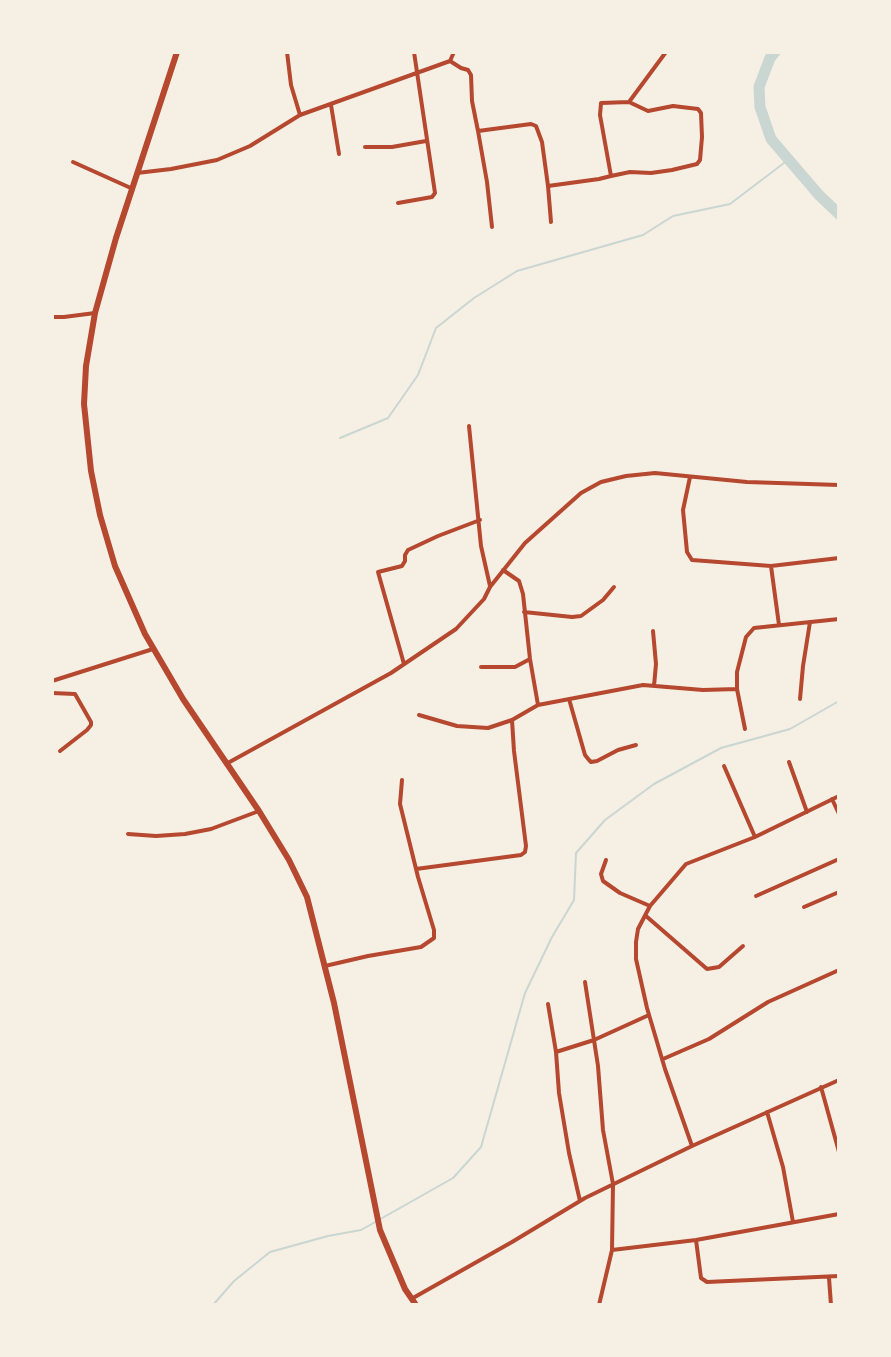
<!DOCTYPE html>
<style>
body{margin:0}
#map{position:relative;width:891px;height:1357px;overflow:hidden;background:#f6efe4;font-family:"Alegreya Sans",sans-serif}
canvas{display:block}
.frame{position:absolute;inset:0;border:54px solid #f6efe4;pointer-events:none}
</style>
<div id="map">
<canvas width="891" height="1357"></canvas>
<div class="frame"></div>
</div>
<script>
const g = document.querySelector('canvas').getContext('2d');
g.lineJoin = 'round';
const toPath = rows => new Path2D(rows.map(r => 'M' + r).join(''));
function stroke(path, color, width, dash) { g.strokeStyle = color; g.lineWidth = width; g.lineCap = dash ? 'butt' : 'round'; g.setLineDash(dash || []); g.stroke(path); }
const stream = toPath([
 [340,438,388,418,418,375,436,328,474,298,517,271,643,235,673,216,730,204,788,160],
 [213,1305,234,1281,270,1252,328,1236,361,1230,453,1178,481,1147,525,993,552,937,574,900,576,853,605,820,654,784,721,748,790,729,839,701]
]);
const river = toPath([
 [775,52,770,58,759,87,760,107,771,139,819,195,839,214]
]);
const minor = toPath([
 [287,52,291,85,300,115],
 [450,61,461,68,468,70,471,75,472,101,478,131,531,124,536,126,542,142,548,186,551,222],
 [629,102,666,52],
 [331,105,339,154],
 [478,131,487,182,492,227],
 [365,147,392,147,426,141],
 [73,162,133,189],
 [137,173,171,169,217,160,250,146,300,115,450,61,454,52],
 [548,186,599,179,611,176,630,172,651,173,672,170,697,164,700,160,702,137,701,113,698,109,673,106,648,111,629,102,601,103,600,115,611,176],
 [398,203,432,197,435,193,414,52],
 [52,317,64,317,95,313],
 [469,426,481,546,490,586],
 [690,477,683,510,687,552,692,560,771,566,839,558],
 [771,566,779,625],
 [503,570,519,581,523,594,530,659,538,705,643,685,703,690,737,689,737,672,746,637,754,628,839,619],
 [524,612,572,617,581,616,603,600,614,587],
 [653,631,656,664,654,686],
 [404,664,378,572,402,566,405,561,405,555,408,550,438,536,480,520],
 [481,667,515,667,530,659],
 [52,681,153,649],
 [737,689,745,729],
 [52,693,75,694,91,722,91,725,87,730,60,751],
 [569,699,585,755,589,760,591,762,597,761,618,750,636,745],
 [800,699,803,666,810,622],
 [419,715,457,726,488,728,512,720,538,705],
 [789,762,807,812],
 [226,764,391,673,456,629,484,599,490,587,525,543,581,493,601,482,626,476,655,473,747,482,839,485],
 [724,766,755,837],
 [832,799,839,814],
 [128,834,156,836,185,834,211,829,259,811],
 [606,860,601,874,603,881,620,893,650,906],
 [416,869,521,855,525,852,526,846,514,751,512,720],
 [756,896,839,859],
 [804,907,839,892],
 [646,916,707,969,719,967,743,946],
 [325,966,368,956,421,947,434,938,434,930,418,877,400,804,402,780],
 [585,982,598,1066,603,1130,613,1184,612,1250,599,1305],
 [548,1004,556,1052,559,1093,569,1153,580,1201],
 [556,1052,594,1040,649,1015],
 [663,1059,709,1039,768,1002,839,970],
 [821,1087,839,1152],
 [767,1112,783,1167,793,1222],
 [692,1146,665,1069,647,1008,636,959,636,942,638,929,650,906,686,864,755,837,839,796],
 [696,1240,701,1278,707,1282,839,1276],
 [612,1250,696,1240,839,1214],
 [829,1278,831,1305],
 [413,1298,512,1242,585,1198,692,1146,839,1080]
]);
const trunk = toPath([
 [177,52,116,238,95,313,86,366,84,404,91,471,100,515,115,566,145,634,183,699,259,811,289,860,307,897,334,1003,380,1230,405,1289,416,1305]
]);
stroke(stream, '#c9d6d2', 2);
stroke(river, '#c9d6d2', 11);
stroke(minor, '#b5482f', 4);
stroke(trunk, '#b5482f', 6);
</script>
